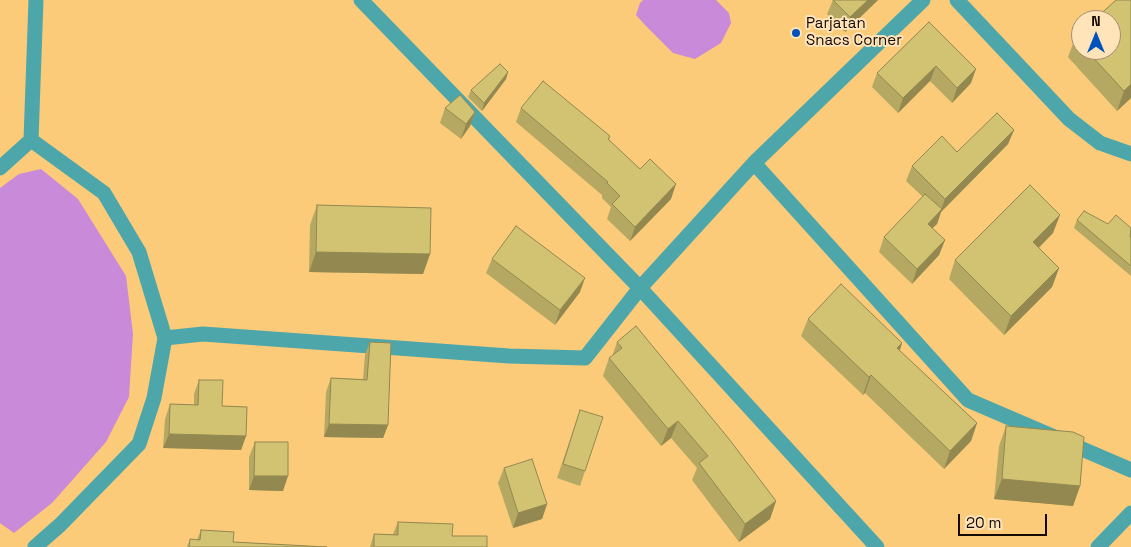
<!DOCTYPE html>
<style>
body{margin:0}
#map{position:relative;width:1131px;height:547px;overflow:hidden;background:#f9d59d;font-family:"Space Grotesk",sans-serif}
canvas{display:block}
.north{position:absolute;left:1071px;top:10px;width:50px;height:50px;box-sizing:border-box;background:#ffe4ba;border:1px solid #a18c70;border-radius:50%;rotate:0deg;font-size:14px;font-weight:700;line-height:20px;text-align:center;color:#150900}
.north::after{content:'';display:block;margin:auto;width:18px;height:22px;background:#0052bc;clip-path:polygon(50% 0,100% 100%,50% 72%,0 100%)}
.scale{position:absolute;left:958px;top:514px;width:89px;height:22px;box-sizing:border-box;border:2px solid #150900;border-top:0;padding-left:6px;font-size:15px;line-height:18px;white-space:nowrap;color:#150900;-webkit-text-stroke:4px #ffe4ba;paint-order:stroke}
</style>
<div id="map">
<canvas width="1131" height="547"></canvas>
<div class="north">N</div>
<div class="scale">20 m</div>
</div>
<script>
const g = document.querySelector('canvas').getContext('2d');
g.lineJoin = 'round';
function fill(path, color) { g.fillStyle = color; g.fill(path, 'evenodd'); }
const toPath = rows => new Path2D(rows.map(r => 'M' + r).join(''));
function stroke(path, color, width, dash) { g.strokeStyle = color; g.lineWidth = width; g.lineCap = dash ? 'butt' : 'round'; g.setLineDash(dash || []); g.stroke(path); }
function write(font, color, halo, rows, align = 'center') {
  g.font = font + ' "Space Grotesk",sans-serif'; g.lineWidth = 4; g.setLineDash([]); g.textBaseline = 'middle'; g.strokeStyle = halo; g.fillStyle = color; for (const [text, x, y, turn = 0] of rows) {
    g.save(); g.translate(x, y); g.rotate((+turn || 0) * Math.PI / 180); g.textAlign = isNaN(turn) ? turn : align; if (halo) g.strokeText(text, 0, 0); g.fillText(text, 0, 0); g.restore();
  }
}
const built = toPath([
 [0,0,1131,0,1131,547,0,547],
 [1081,20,1111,20,1111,50,1081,50]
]);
const water = toPath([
 [643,0,716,0,729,13,731,23,721,43,695,59,673,53,645,25,636,15,640,3],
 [41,169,78,199,126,276,133,334,129,397,106,442,52,503,14,533,0,523,0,188,19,174]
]);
const lane = toPath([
 [361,0,640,288,877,547],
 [957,0,1069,119,1100,143,1131,154],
 [31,140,104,193,139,252,165,338,154,398,139,444,60,525,35,547],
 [754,163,968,400,1131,470],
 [0,168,31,140,36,0],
 [165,338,203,334,509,356,585,358,640,288,754,163,923,0],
 [1098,547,1131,513]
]);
const wall = toPath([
 [833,0,878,0,845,32,827,14],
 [929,22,971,83,952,103,930,81,898,113,872,87,877,73],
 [1081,32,1081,50,1111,50,1131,98,1117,111,1068,57,1075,38],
 [508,72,506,79,482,111,468,97,471,90],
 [445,108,475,112,470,126,461,139,440,123],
 [521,108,610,136,609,140,671,199,630,241,607,219,611,207,602,198,602,195,516,122],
 [1014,130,1008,144,941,212,937,224,932,228,945,240,939,255,912,284,879,252,884,237,923,197,906,181,912,166,957,152],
 [317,205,430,254,423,274,309,272,310,225],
 [1077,220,1108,224,1131,228,1131,276,1074,228],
 [1053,233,1039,248,1059,268,1052,287,1004,335,949,279,955,260],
 [492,259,580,292,555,325,486,273],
 [808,319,902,343,900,351,977,423,971,441,944,469,865,393,863,395,801,336],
 [370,342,388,425,383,438,324,437,326,392,331,378,363,379,365,355],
 [617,342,776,501,770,519,739,542,692,480,697,468,671,438,661,446,603,376,609,358,612,357],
 [199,380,246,436,241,450,163,448,165,419,170,404,194,405,194,394],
 [580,410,585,471,580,486,557,478],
 [1006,426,1080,486,1073,506,994,499,999,446],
 [255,442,283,491,249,490,249,457],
 [504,468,547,504,542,519,513,528,498,483],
 [398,522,452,536,487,547,370,547,374,534,393,534],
 [201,530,233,542,327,547,187,547,190,539,197,540]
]);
const shadedWall = toPath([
 [868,0,878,0,845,32,850,17],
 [936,66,930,81,898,113,903,98],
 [976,69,971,83,952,103,957,88],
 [508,72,506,79,482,111,484,103],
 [1131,84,1131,98,1117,111,1124,91],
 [475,112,470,126,461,139,466,124],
 [1014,130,1008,144,941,212,937,224,922,238,928,224,941,210,945,199],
 [676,184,671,199,630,241,635,227],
 [1060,215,1053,233,1026,260,1033,242],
 [945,240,939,255,912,284,917,269],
 [316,252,430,254,423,274,309,272],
 [1059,268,1052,287,1004,335,1011,316],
 [585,278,580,292,555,325,560,310],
 [902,343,896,361,897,348],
 [871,375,865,393,863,395,869,377],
 [678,421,671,438,661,446,668,429],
 [977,423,971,441,944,469,950,451],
 [329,424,388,425,383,438,324,437],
 [169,434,246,436,241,450,163,448],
 [254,476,288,476,283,491,249,490],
 [1002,479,1080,486,1073,506,994,499],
 [776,501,770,519,739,542,745,524],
 [547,504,542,519,513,528,518,513]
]);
const building = toPath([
 [833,0,868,0,850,17,833,0],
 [1116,0,1131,0,1131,84,1124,91,1086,50,1111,50,1111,20,1094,20,1116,0],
 [929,22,976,69,957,88,936,66,903,98,877,73,929,22],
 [1081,32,1081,44,1075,38,1081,32],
 [500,64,508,72,484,103,471,90,500,64],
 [543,81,610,136,608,139,640,169,650,159,676,184,635,227,612,204,620,196,607,183,608,182,521,108,543,81],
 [460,95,475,112,466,124,445,108,460,95],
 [997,113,1014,130,945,199,912,166,942,136,957,152,997,113],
 [1030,185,1060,215,1033,242,1059,268,1011,316,955,260,1030,185],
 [925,194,942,209,928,224,945,240,917,269,884,237,925,194],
 [317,205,431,208,430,254,316,252,317,205],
 [1084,211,1108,224,1116,215,1131,228,1130,237,1131,237,1131,266,1077,220,1084,211],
 [516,226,585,278,560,310,492,259,516,226],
 [841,284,902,343,897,348,977,423,950,451,871,375,869,377,808,319,841,284],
 [636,326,729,439,776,501,745,524,699,463,708,456,678,421,668,429,609,358,622,348,617,342,636,326],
 [370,342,391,343,388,425,329,424,331,378,367,380,370,342],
 [199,380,223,380,222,406,247,407,246,436,169,434,170,404,198,405,199,380],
 [580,410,603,417,585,471,563,464,580,410],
 [1006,426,1073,432,1084,437,1080,486,1002,479,1006,426],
 [255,442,288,442,288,476,254,476,255,442],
 [532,459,547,504,518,513,504,468,532,459],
 [398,522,453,524,452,536,487,536,487,547,374,547,374,534,398,535,398,522],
 [201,530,234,532,233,542,327,547,189,547,190,539,200,540,201,530]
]);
const markers = [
 [796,33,5,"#0052bc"]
];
const poiNames = [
 ["Parjatan",806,24],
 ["Snacs Corner",806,41]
];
fill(built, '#fbcb7a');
fill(water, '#c88ad9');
stroke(lane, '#4da7aa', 15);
fill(wall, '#b5a862');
fill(shadedWall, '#938850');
fill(building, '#d2c372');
stroke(building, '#938850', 1);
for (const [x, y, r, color] of markers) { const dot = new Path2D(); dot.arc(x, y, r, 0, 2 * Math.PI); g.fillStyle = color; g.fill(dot); stroke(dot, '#ffe4ba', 2); }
write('15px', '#150900', '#ffe4ba', poiNames, 'left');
</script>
